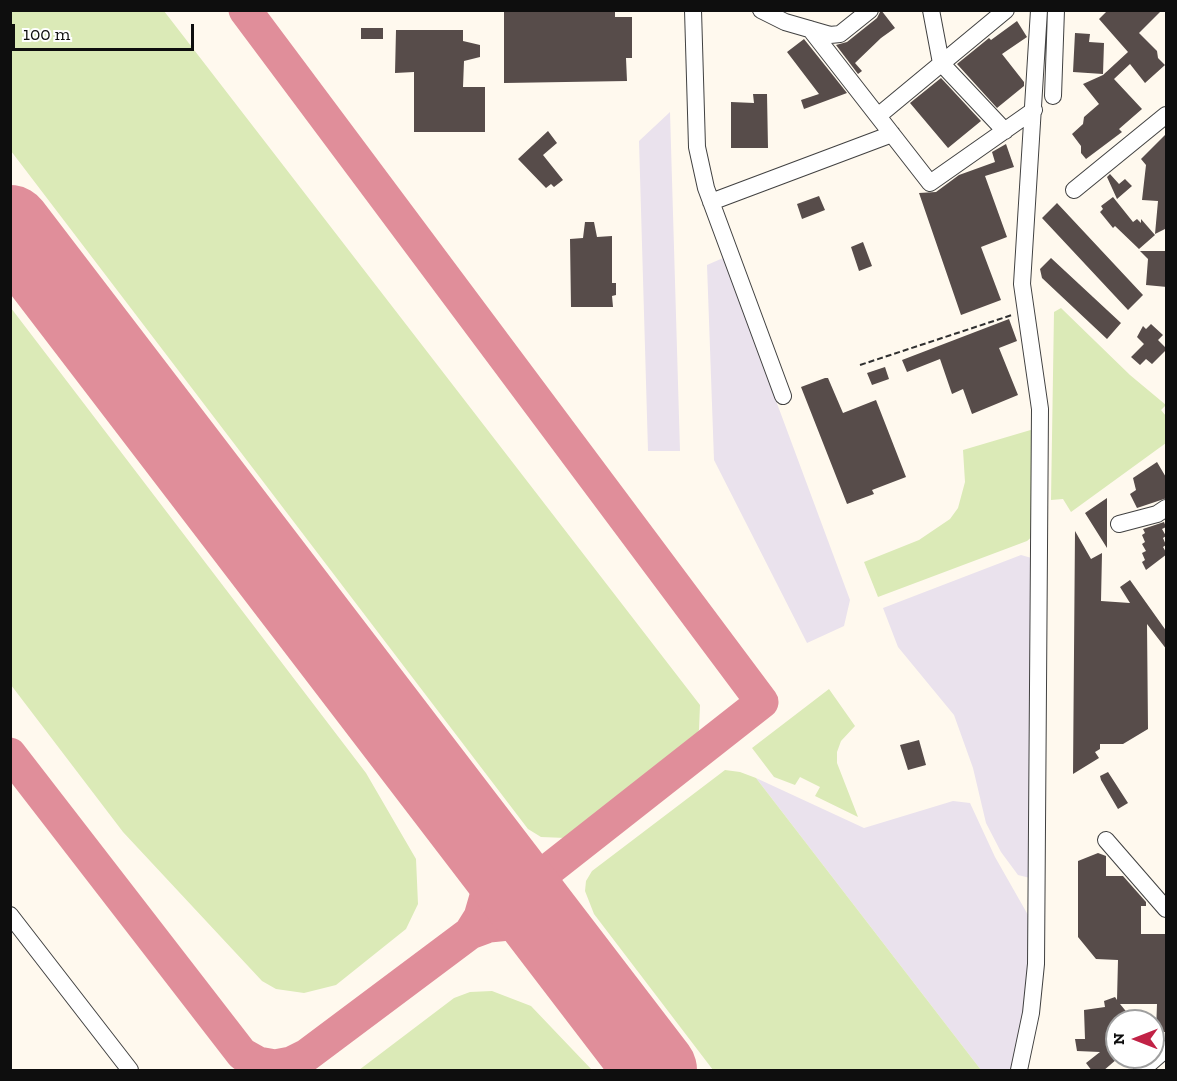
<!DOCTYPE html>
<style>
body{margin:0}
#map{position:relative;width:1177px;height:1081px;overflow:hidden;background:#fff9ee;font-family:"Zilla Slab",serif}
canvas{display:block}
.frame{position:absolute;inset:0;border:12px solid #0e0e0e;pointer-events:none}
.north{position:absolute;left:1105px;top:1009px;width:60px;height:60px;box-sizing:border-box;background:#fff;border:2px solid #9f9f9f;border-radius:50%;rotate:270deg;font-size:16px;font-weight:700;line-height:24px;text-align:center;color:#0e0e0e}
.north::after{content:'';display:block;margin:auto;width:21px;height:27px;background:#c12246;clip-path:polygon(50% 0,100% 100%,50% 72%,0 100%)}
.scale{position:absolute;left:12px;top:24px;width:182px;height:27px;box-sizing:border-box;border:3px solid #0e0e0e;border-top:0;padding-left:8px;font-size:18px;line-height:21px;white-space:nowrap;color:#0e0e0e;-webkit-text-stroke:4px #fff;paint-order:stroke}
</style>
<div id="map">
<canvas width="1177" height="1081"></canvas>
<div class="frame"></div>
<div class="north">N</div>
<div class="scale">100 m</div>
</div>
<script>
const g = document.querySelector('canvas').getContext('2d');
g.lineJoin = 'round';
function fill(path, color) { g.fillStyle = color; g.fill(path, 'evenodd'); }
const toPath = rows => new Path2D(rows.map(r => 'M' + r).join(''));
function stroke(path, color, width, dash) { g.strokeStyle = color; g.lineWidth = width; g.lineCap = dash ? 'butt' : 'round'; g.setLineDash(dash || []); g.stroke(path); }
const industrial = toPath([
 [670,112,680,451,648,451,639,141],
 [723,258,850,600,844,626,807,643,714,460,707,265],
 [1021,555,1035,559,1030,878,1018,875,1001,852,986,823,973,768,954,715,898,647,883,608],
 [756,778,864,828,953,801,970,803,995,857,1032,922,1026,1004,1011,1070,981,1070]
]);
const green = toPath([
 [11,10,164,11,700,705,699,730,692,741,566,838,541,837,528,829,11,151],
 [11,308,366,773,416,859,418,904,406,929,336,985,304,993,276,989,262,981,123,832,11,685],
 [1061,308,1130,375,1166,405,1161,410,1166,416,1166,443,1071,512,1063,499,1051,500,1054,312],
 [1034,429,1034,535,1027,541,878,597,864,562,919,540,950,519,958,508,965,482,963,450],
 [829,689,855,726,841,741,837,752,837,763,858,817,815,796,820,787,800,777,795,785,774,777,752,748],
 [725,770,740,772,756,778,981,1070,713,1070,594,914,585,891,586,881,592,871],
 [492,991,531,1006,592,1070,359,1070,454,998,470,992]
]);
const taxiway = toPath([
 [245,10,762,702,519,893],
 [10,754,242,1054,258,1063,275,1066,291,1063,307,1055,470,933,489,926,509,924,531,929,545,936,564,953],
 [470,933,480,917,489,886,487,861,477,837]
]);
const runway = toPath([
 [10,226,656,1070]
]);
const building = toPath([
 [504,10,615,10,615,17,632,17,632,58,626,58,627,81,504,83],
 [881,10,895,28,881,38,855,63,862,71,858,74,836,45,847,42,877,18],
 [1108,10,1162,10,1139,33,1157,51,1158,58,1165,65,1145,83,1130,64,1114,79,1142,109,1119,129,1122,132,1086,159,1081,153,1081,146,1072,134,1083,124,1084,117,1099,104,1083,84,1103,75,1128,52,1099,19],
 [1017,21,1027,37,1002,54,1024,82,1024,86,997,108,957,64,989,38,991,40],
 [361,28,383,28,383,39,361,39],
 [396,30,463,30,463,41,480,45,480,57,464,61,463,87,485,87,485,132,414,132,414,72,395,73],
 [1075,33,1090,34,1089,42,1104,43,1103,74,1073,72],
 [804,39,847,93,804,109,801,100,819,94,787,52],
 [941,78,981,121,948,148,910,103],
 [753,94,767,94,768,148,731,148,731,102,754,103],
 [548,131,557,143,543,155,563,180,554,187,551,184,546,188,518,159],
 [1167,133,1167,228,1155,234,1158,201,1142,200,1146,165,1141,159],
 [1006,144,1014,167,985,176,1007,237,981,247,1001,300,961,315,919,193,936,192,959,175,995,162,992,152],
 [1110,174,1119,184,1125,179,1132,186,1117,199,1107,177],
 [819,196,825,210,802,219,797,204],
 [1113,197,1133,222,1137,219,1141,223,1141,219,1155,235,1139,249,1115,226,1113,228,1100,212,1103,209,1101,206],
 [1057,203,1143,295,1128,310,1042,218],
 [585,222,594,222,597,237,612,236,612,283,616,283,616,295,612,296,613,307,571,307,570,239,583,238],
 [863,242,872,266,859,271,851,247],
 [1140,251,1167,251,1167,287,1146,285,1148,259],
 [1051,258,1121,323,1107,339,1042,278,1040,269],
 [1009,319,1017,341,999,348,1018,395,972,414,963,389,952,394,940,359,907,372,902,360],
 [1151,324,1163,335,1158,340,1167,349,1152,364,1146,359,1140,365,1131,357,1144,344,1137,337,1143,326,1146,329],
 [885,367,889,379,872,385,867,373],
 [825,378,828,378,843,413,876,400,906,477,872,490,874,494,847,504,801,387],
 [1157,462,1167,479,1167,498,1137,508,1130,494,1136,490,1133,478],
 [1107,498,1107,548,1085,513],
 [1164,522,1166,527,1162,529,1166,536,1163,538,1166,545,1163,547,1167,554,1146,570,1142,562,1145,560,1142,553,1146,551,1142,544,1145,542,1142,535,1145,533,1143,529],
 [1075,531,1091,559,1102,553,1101,601,1130,603,1120,587,1130,580,1167,632,1167,650,1147,624,1148,729,1123,744,1100,744,1100,749,1095,752,1099,758,1073,774],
 [919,740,926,765,908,770,900,745],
 [1108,772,1128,803,1118,809,1101,780,1100,776],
 [1098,853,1106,856,1106,876,1123,876,1146,902,1146,906,1141,906,1141,934,1167,934,1167,1032,1156,1032,1157,1004,1120,1004,1134,1021,1117,1021,1117,1059,1103,1071,1092,1071,1086,1063,1100,1052,1077,1051,1075,1039,1085,1039,1084,1010,1105,1007,1104,1001,1115,997,1117,1000,1118,960,1096,959,1078,937,1078,861]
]);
const path = toPath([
 [860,365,1012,315]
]);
const minor = toPath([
 [693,10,697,147,706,188,783,396],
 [761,10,785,22,830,35,840,34,870,10],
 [931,10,941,63,1005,131],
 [810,29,930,183,1034,110],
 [1053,96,1056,10],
 [878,116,1006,10],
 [1074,190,1166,115],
 [711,202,892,134],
 [1119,524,1157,514,1166,508],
 [1106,840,1166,909],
 [10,915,130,1070],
 [1019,1070,1031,1013,1036,964,1040,409,1022,284,1039,10],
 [1142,1070,1166,1049]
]);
fill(industrial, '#eae2ed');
fill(green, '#dbeab7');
stroke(taxiway, '#e08e9a', 33);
stroke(runway, '#e08e9a', 82);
fill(building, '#574c4a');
stroke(minor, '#414141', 18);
stroke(path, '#303030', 2, [6, 3]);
stroke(minor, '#fff', 16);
</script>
